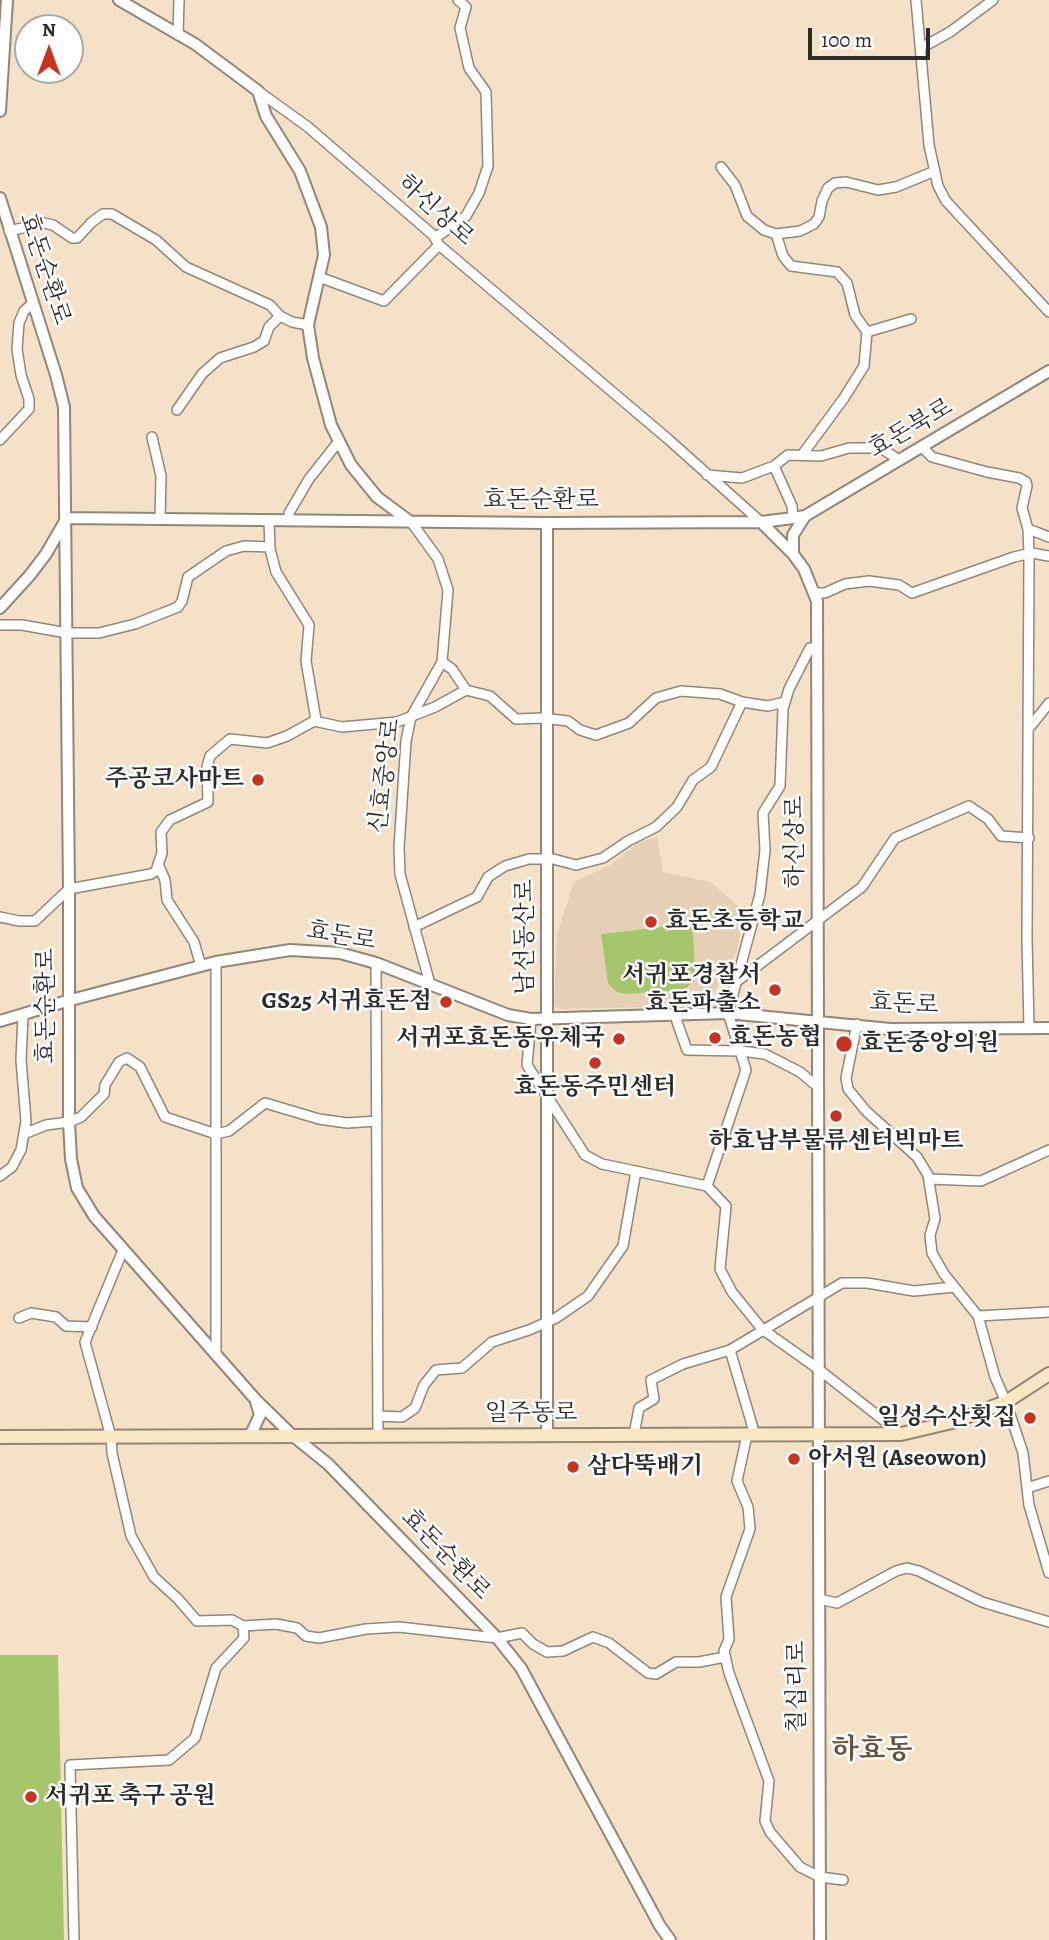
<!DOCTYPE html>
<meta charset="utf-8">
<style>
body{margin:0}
#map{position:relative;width:1049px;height:1940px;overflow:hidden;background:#f5e1c7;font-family:Alegreya,serif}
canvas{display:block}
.north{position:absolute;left:14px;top:14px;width:70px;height:70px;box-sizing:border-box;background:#fff;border:2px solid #aaa;border-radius:50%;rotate:0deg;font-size:19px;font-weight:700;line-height:28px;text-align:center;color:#2b2b2b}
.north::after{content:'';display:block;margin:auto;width:24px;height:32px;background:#c8321e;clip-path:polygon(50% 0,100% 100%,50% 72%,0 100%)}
.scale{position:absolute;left:808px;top:28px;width:122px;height:32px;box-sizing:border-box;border:4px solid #2b2b2b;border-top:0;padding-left:9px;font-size:21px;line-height:24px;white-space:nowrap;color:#2b2b2b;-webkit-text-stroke:5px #fff;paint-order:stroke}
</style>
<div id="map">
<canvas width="1049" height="1940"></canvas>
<div class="north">N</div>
<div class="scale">100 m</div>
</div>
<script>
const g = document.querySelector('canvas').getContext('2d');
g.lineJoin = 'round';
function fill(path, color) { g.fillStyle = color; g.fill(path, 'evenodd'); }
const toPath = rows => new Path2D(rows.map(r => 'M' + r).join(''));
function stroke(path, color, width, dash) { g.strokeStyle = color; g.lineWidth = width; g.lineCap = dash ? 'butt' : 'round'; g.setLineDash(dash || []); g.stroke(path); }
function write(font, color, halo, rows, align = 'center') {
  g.font = font + ' Alegreya,"Noto Serif KR",serif'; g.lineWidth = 5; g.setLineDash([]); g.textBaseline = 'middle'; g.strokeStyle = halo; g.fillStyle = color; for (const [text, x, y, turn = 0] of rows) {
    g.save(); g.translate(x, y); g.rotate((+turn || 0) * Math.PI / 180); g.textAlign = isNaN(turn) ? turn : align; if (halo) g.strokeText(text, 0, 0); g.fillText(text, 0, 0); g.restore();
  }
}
const built = toPath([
 [657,837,663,872,710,882,744,911,737,951,708,1006,559,1009,554,1006,557,934,574,882,610,865,637,843]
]);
const green = toPath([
 [697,923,697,930,693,931,695,973,694,981,684,990,625,994,617,992,611,987,608,983,601,934],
 [0,1655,58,1655,64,1940,0,1940]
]);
const minor = toPath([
 [916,0,929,145,938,186,946,201,1049,312],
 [178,35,179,0],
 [921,48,950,32,993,0],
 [258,91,308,127,433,235,439,245,668,439,761,522],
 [721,167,735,185,747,216,764,230,776,234,800,231,814,224,819,217,822,201,828,188,835,183,846,182,878,190,896,187,935,171],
 [9,231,44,223,53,225,72,238,77,238,92,222,103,214,112,214,156,240,186,267,270,305,280,316,292,322,308,325],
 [776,234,783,256,791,266,837,272,847,283,855,315,867,332,864,366,844,398,802,455],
 [435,238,466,216,479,193,488,166,486,92,469,68,460,28,466,7,458,0],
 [319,277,384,301,439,245],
 [867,332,911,319],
 [177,410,202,374,220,358,254,347,264,341,269,327,280,316],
 [152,437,161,476,160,519],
 [0,440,29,409,29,399,21,375,17,349,19,323,24,311,33,303],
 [922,447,932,457,987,472,1019,478,1026,482,1027,486,1022,508,1028,529,1029,554,1027,939,1029,1028],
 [774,466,792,506,793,518],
 [707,475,742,478,774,466,788,455,821,456,849,448,881,448,899,460],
 [289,520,289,513,309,479,339,441],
 [412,523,438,559,448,590,442,662,411,717,406,741,399,848,400,874,430,984],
 [1028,529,1049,537],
 [815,593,825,593,845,584,869,581,899,585,912,593,1014,557,1032,553,1049,556],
 [0,625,22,625,67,633,99,633,135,624,178,607,182,601,188,577,226,551,244,546,270,547],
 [442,662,452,669,466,690,490,696,516,719,542,718,568,721,580,730,596,735,629,723,656,698,681,691,720,694,742,702,768,706,785,702],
 [314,721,342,727,397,722,435,707,466,690],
 [1030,727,1049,703],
 [158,864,165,880,167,900,194,942,201,966],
 [0,917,19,921,35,921,69,889,151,874,156,871,162,853,161,832,170,820,208,802,207,767,210,756,230,739,267,743,287,736,316,720,306,661,309,625,276,572,270,549,269,520],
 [414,927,477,897,488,877,505,866,529,859,553,859,576,865,603,858,628,841,656,827,677,807,693,780,711,767,742,702],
 [216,962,216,1355],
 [376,963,378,1435],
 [736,982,862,887,895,838,969,806,988,819,1001,836,1029,838],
 [675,1016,687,1050,741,1051,765,1054,800,1072,818,1087],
 [531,1019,527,1065,585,1155,602,1164,707,1186,726,1206,720,1269,732,1292,762,1329,817,1368,901,1434],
 [857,1024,846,1078,848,1089,866,1111,917,1157,928,1175,935,1219,930,1235,932,1253,944,1274,978,1316,995,1377,1006,1402,1023,1453,1029,1505,1049,1573],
 [24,1134,46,1125,69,1122,81,1117,104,1094,105,1085,119,1062,127,1058,140,1067,165,1117,216,1134,229,1131,265,1103,319,1119,347,1123,377,1121],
 [0,1176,12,1167,21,1150,26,1121,21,1060,23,1015],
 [929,1179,981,1181,1049,1150],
 [707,1186,746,1070,728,1013,760,894,765,850,763,813,780,786,783,709,789,689,810,648,817,648],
 [978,1316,1049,1312],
 [19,1318,31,1313,56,1317,66,1326,92,1327],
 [730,1350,755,1435],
 [378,1416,402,1417,415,1408,424,1385,436,1370,462,1368,492,1342,529,1330,556,1318,588,1296,623,1246,636,1171],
 [634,1435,639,1408,654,1399,651,1380,683,1364,730,1350,842,1283,867,1283,914,1291,954,1287],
 [747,1435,737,1481,748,1507,750,1529,726,1597,729,1639,724,1651,729,1673,769,1781,765,1821,770,1832,800,1867,820,1877,843,1880],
 [1027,1488,1049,1481],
 [819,1599,837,1603,896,1571,907,1568,919,1571,982,1602,1049,1622],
 [243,1626,276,1624,297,1628,306,1636,319,1638,366,1629,399,1627,497,1638,522,1633,533,1644,547,1652,563,1651,593,1637,609,1643,648,1673,656,1674,676,1662,699,1662,725,1657],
 [74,1940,70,1765,169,1760,195,1738,216,1668,244,1638,243,1626,232,1620,197,1621,178,1599,154,1577,131,1536,112,1453,111,1437,85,1342,123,1250]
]);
const tertiary = toPath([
 [119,0,195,44,258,91,266,116,300,171,321,227,324,255,308,325,313,358,331,425,351,465,377,497,412,523],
 [0,111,7,0],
 [0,198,56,375,64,407,69,889,69,1122,71,1159,77,1188,94,1216,256,1400,292,1435,328,1464,497,1638,521,1668,660,1926,670,1940],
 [66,518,547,523,761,522,793,518,805,516,1049,371],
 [761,522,793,554,804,569,817,601,820,1940],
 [793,554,793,535,805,516],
 [0,608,30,575,46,554,65,521],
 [0,1021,67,1001,216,962,290,950,340,953,376,963,508,1015,531,1019,728,1013,890,1029,1049,1028],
 [547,1434,547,523],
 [250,1436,260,1415,256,1402]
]);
const secondary = toPath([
 [0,1437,901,1434,952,1422,1006,1402,1049,1374]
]);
const markers = [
 [258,780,7,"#c8321e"],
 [651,922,7,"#c8321e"],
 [775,990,7,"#c8321e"],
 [446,1002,7,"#c8321e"],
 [715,1038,7,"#c8321e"],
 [619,1039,7,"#c8321e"],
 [844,1044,9,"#c8321e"],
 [595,1063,7,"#c8321e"],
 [836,1116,7,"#c8321e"],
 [1030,1418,7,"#c8321e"],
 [794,1459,7,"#c8321e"],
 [573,1467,7,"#c8321e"],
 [31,1797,7,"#c8321e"]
];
const streetNames = [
 ["하신상로",435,211,42],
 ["효돈순환로",44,269,72],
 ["효돈북로",911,429,-30],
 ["효돈순환로",541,501],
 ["신효중앙로",386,776,-83],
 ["하신상로",796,842,-90],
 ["효돈로",341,937,10],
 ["남선동산로",526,937,-90],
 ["효돈로",904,1005,3],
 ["효돈순환로",47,1006,-90],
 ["일주동로",531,1414],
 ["효돈순환로",445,1555,46],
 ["칠십리로",798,1687,-90]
];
const poiNames = [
 ["주공코사마트",244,780,"right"],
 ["효돈초등학교",665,922],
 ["서귀포경찰서",761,976,"right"],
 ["효돈파출소",761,1004,"right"],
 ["GS25 서귀효돈점",432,1002,"right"],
 ["효돈농협",729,1038],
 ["서귀포효돈동우체국",605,1039,"right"],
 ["효돈중앙의원",860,1044],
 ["효돈동주민센터",595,1088,"center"],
 ["하효남부물류센터빅마트",836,1142,"center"],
 ["일성수산횟집",1016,1418,"right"],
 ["아서원 (Aseowon)",808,1459],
 ["삼다뚝배기",587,1467],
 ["서귀포 축구 공원",45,1797]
];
const quarterNames = [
 ["하효동",872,1751]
];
fill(built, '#e6d0b5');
fill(green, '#a6c66e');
stroke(minor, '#908679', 12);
stroke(tertiary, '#908679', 14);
stroke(secondary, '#908679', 16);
stroke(minor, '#fff', 9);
stroke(tertiary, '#fff', 10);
stroke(secondary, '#f9e7c3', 12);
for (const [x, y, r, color] of markers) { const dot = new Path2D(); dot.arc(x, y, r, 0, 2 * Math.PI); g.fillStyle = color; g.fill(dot); stroke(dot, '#fff', 2.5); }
write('24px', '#2b2b2b', '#fff', streetNames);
write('bold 24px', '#2b2b2b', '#fff', poiNames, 'left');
write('bold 28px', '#65523e', '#fff', quarterNames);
</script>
